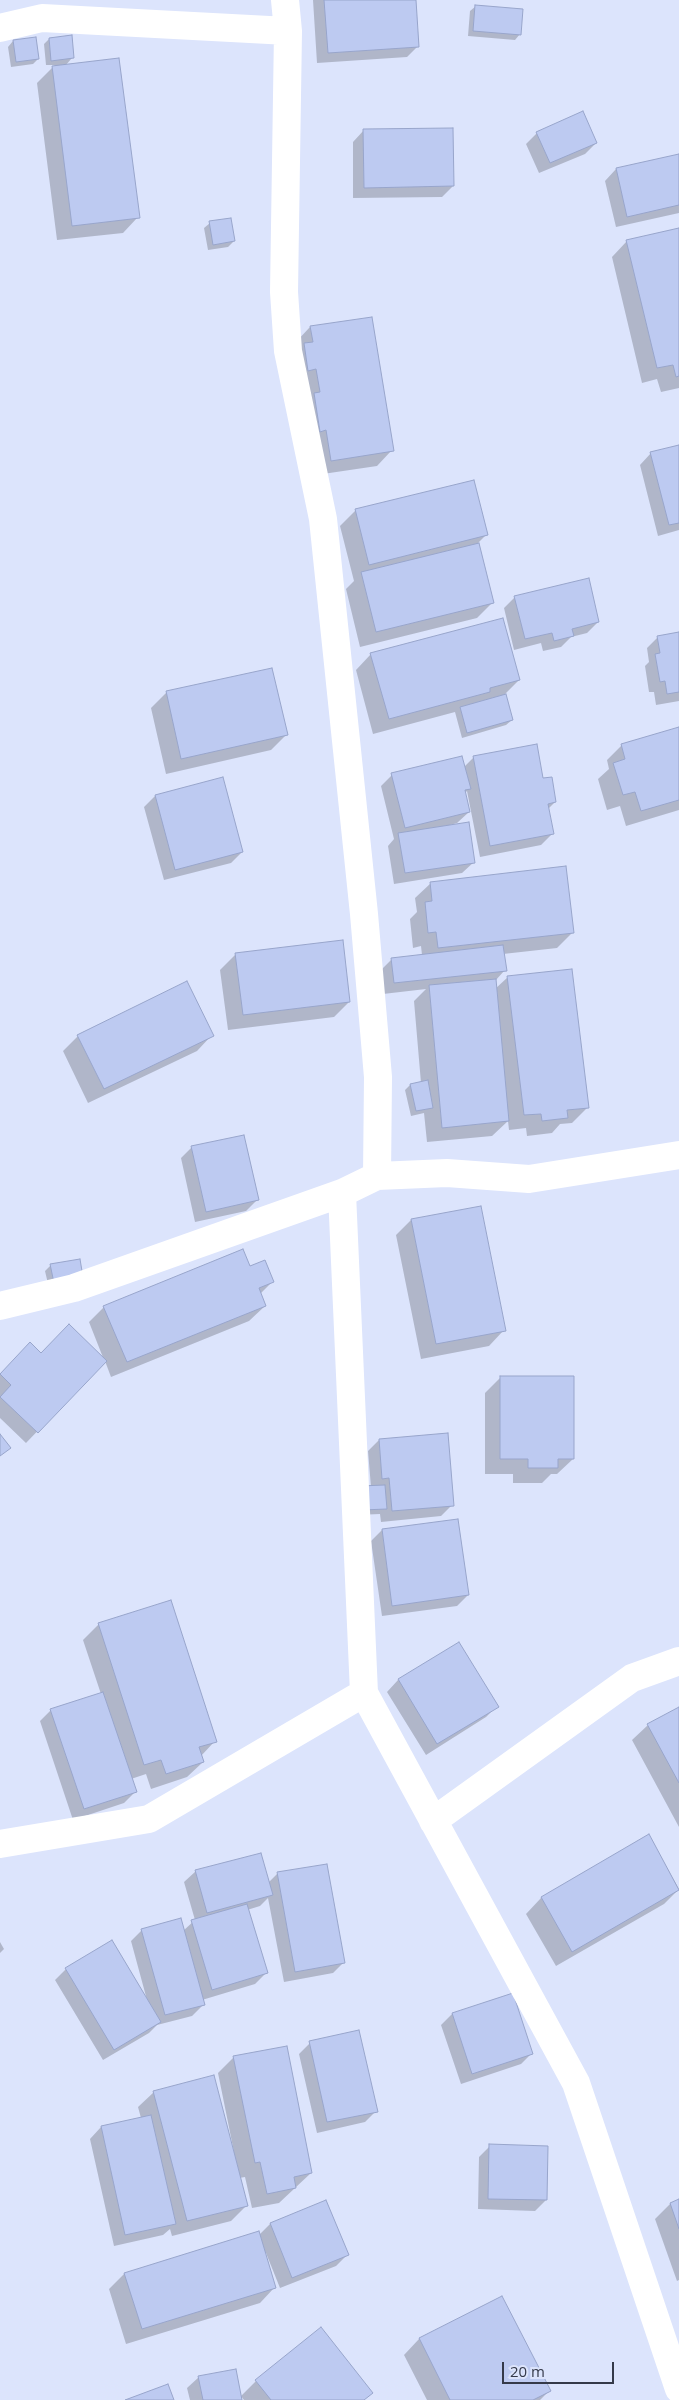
<!DOCTYPE html>
<style>
body{margin:0}
#map{position:relative;width:679px;height:2400px;overflow:hidden;background:#dce4fc;font-family:"Open Sans",sans-serif}
canvas{display:block}
.scale{position:absolute;left:502px;top:2362px;width:112px;height:22px;box-sizing:border-box;border:2px solid #343949;border-top:0;padding-left:6px;font-size:15px;line-height:18px;white-space:nowrap;color:#343949;-webkit-text-stroke:4px #dce4fc;paint-order:stroke}
</style>
<div id="map">
<canvas width="679" height="2400"></canvas>
<div class="scale">20 m</div>
</div>
<script>
const g = document.querySelector('canvas').getContext('2d');
g.lineJoin = 'round';
function fill(path, color) { g.fillStyle = color; g.fill(path, 'evenodd'); }
const toPath = rows => new Path2D(rows.map(r => 'M' + r).join(''));
function stroke(path, color, width, dash) { g.strokeStyle = color; g.lineWidth = width; g.lineCap = dash ? 'butt' : 'round'; g.setLineDash(dash || []); g.stroke(path); }
const shadow = toPath([
 [313,0,415,0,418,46,407,57,317,63],
 [476,6,520,34,515,40,468,36,470,11],
 [35,38,38,59,33,64,11,67,8,47,13,41],
 [49,39,72,58,65,66,138,217,123,233,57,240,37,83,55,65,46,65,44,44],
 [364,130,453,186,442,197,353,198,353,142],
 [537,133,596,143,585,154,539,173,526,144],
 [679,155,679,213,616,227,605,181,616,169],
 [210,223,234,241,228,247,208,250,204,228],
 [679,229,679,388,661,392,657,379,642,383,612,257,627,241],
 [371,318,392,450,377,466,316,475,295,343,310,327],
 [679,447,679,530,658,536,640,465,651,453],
 [356,510,486,535,478,543,493,602,477,618,360,647,346,589,354,581,340,526],
 [515,597,598,622,587,633,571,637,561,647,543,651,541,643,514,650,504,608],
 [679,634,679,701,656,705,654,692,649,692,645,666,649,662,647,648,658,637],
 [371,654,519,680,505,694,512,720,506,725,462,738,455,712,373,734,356,670],
 [167,692,286,735,271,750,166,774,151,708],
 [679,729,679,810,626,826,620,806,607,810,598,779,609,769,607,760,622,745],
 [474,757,542,780,555,802,548,809,552,834,541,845,480,857,467,791,464,794,469,812,457,823,450,825,474,862,462,873,394,884,388,846,394,839,381,786,392,775,464,767],
 [155,796,242,852,231,863,164,880,144,807],
 [431,883,573,932,557,948,503,954,505,970,495,981,495,989,508,977,588,1107,572,1123,560,1124,552,1133,527,1136,526,1128,509,1130,508,1121,492,1136,427,1142,424,1113,411,1116,405,1090,410,1085,421,1083,414,1001,426,989,383,994,381,970,392,959,422,955,421,946,413,948,410,919,417,912,415,898],
 [236,954,349,1002,334,1017,228,1030,220,970],
 [212,1035,197,1051,88,1103,63,1051,78,1036],
 [192,1147,257,1200,246,1211,195,1222,181,1158],
 [411,1220,504,1330,489,1346,421,1359,396,1235],
 [79,1260,49,1288,45,1271,51,1265],
 [249,1268,272,1282,260,1294,265,1306,249,1321,111,1377,105,1361,26,1443,0,1418,0,1375,19,1355,104,1360,89,1322,104,1307],
 [501,1377,573,1459,557,1474,551,1474,542,1483,513,1483,513,1474,485,1474,485,1393],
 [379,1440,452,1505,441,1516,381,1522,380,1514,357,1515,371,1487,368,1451],
 [382,1530,468,1595,457,1606,382,1616,371,1541],
 [99,1624,215,1741,201,1756,203,1762,187,1777,151,1789,146,1774,131,1779,135,1792,124,1803,73,1820,40,1721,51,1710,101,1694,83,1640],
 [459,1643,497,1706,486,1717,426,1755,387,1692,398,1680],
 [679,1708,679,1827,632,1740,648,1725],
 [649,1836,679,1889,664,1904,556,1966,526,1914,541,1898],
 [326,1865,344,1962,333,1973,284,1982,268,1898,260,1906,247,1910,266,1973,255,1984,202,2000,203,2005,192,2016,157,2025,149,2033,103,2060,55,1980,66,1969,147,2000,131,1941,142,1930,183,1931,195,1920,184,1882,196,1871,268,1883,277,1874],
 [0,1942,4,1949,0,1953],
 [452,2014,532,2053,521,2064,461,2084,441,2025],
 [310,2043,376,2111,365,2122,317,2133,299,2054],
 [234,2057,311,2173,279,2203,252,2208,245,2177,239,2178,246,2206,231,2221,172,2236,170,2229,163,2235,114,2246,90,2139,101,2127,141,2118,138,2107,154,2092,234,2152,218,2073],
 [490,2146,546,2200,535,2211,478,2209,479,2157],
 [325,2201,347,2255,336,2266,280,2288,266,2253,264,2254,275,2287,260,2303,126,2344,109,2289,124,2274,259,2235,270,2224],
 [679,2201,679,2280,677,2281,655,2219,670,2204],
 [501,2298,549,2391,540,2400,427,2400,404,2355,419,2339],
 [199,2377,241,2400,190,2400,187,2388],
 [256,2381,372,2392,364,2400,244,2400,241,2396]
]);
const building = toPath([
 [324,0,416,0,419,47,328,53,324,0],
 [475,5,523,9,521,35,473,31,475,5],
 [72,35,74,58,51,61,49,38,72,35],
 [36,37,39,59,16,62,13,40,36,37],
 [119,58,140,218,72,226,52,66,119,58],
 [583,111,597,143,550,163,536,132,583,111],
 [453,128,454,186,364,188,363,129,453,128],
 [679,154,679,205,627,217,616,168,679,154],
 [231,218,235,241,213,245,209,221,231,218],
 [679,228,679,376,676,377,673,365,657,368,626,240,679,228],
 [372,317,394,451,331,461,326,430,320,432,314,393,320,392,316,369,308,371,304,343,313,342,310,326,372,317],
 [679,445,679,523,669,525,650,452,679,445],
 [474,480,488,535,369,565,355,509,474,480],
 [479,543,494,603,376,632,361,572,479,543],
 [589,578,599,622,572,629,574,636,554,641,552,633,525,639,514,596,589,578],
 [503,618,520,680,490,688,490,692,389,719,370,653,503,618],
 [679,632,679,692,667,694,665,681,660,682,655,654,660,653,657,636,679,632],
 [272,668,288,735,181,759,166,691,272,668],
 [506,694,513,720,467,733,460,707,506,694],
 [679,727,679,800,641,811,635,792,623,795,613,763,625,759,621,744,679,727],
 [537,744,543,778,552,777,556,802,548,804,554,834,490,846,473,756,537,744],
 [462,756,471,789,465,790,470,812,405,828,391,773,462,756],
 [223,777,243,852,175,870,155,795,223,777],
 [469,822,475,863,405,873,398,833,469,822],
 [566,866,574,933,438,948,436,932,428,933,425,902,432,901,430,882,566,866],
 [343,940,350,1002,243,1015,235,953,343,940],
 [503,945,507,971,394,983,391,958,503,945],
 [572,969,589,1108,567,1110,568,1118,542,1121,541,1114,524,1115,507,976,572,969],
 [496,979,509,1121,442,1128,429,985,496,979],
 [187,981,214,1036,104,1089,77,1035,187,981],
 [428,1080,433,1108,416,1111,410,1084,428,1080],
 [244,1135,259,1200,206,1212,191,1146,244,1135],
 [481,1206,506,1331,436,1344,411,1219,481,1206],
 [243,1249,250,1266,265,1260,274,1282,259,1288,266,1306,127,1362,103,1306,243,1249],
 [80,1259,83,1277,54,1283,50,1264,80,1259],
 [69,1324,107,1361,38,1433,0,1397,11,1385,0,1374,30,1342,41,1353,69,1324],
 [500,1376,574,1376,574,1459,558,1459,558,1468,528,1468,528,1459,500,1459,500,1376],
 [448,1433,454,1506,392,1511,389,1478,382,1479,379,1439,448,1433],
 [0,1434,11,1448,0,1456,0,1434],
 [385,1485,387,1509,362,1510,360,1486,385,1485],
 [458,1519,469,1595,392,1606,382,1529,458,1519],
 [171,1600,217,1742,199,1747,204,1762,166,1774,161,1760,144,1765,98,1623,171,1600],
 [459,1642,499,1707,437,1744,398,1679,459,1642],
 [103,1692,137,1792,84,1809,50,1709,103,1692],
 [679,1707,679,1783,647,1724,679,1707],
 [649,1834,679,1890,572,1952,541,1897,649,1834],
 [261,1853,273,1895,207,1913,195,1870,261,1853],
 [327,1864,345,1963,295,1972,277,1872,327,1864],
 [247,1904,268,1973,212,1990,191,1920,247,1904],
 [181,1918,205,2005,165,2015,141,1929,181,1918],
 [112,1940,161,2022,114,2050,65,1968,112,1940],
 [513,1993,533,2054,472,2074,452,2013,513,1993],
 [359,2030,378,2112,327,2122,309,2041,359,2030],
 [287,2046,312,2173,294,2177,296,2188,267,2194,260,2162,255,2163,233,2056,287,2046],
 [214,2075,248,2206,187,2221,153,2091,214,2075],
 [151,2115,176,2224,125,2235,101,2126,151,2115],
 [489,2144,548,2146,547,2200,488,2199,489,2144],
 [679,2199,679,2229,670,2203,679,2199],
 [326,2200,349,2255,292,2278,270,2223,326,2200],
 [259,2231,276,2288,142,2329,124,2273,259,2231],
 [502,2296,551,2391,533,2400,450,2400,419,2338,502,2296],
 [321,2327,373,2393,364,2400,271,2400,255,2380,321,2327],
 [236,2369,242,2400,203,2400,198,2376,236,2369],
 [168,2384,174,2400,125,2400,168,2384]
]);
const minor = toPath([
 [285,0,288,31,284,292,288,351,323,519,364,914,378,1077,377,1176,447,1173,529,1179,679,1155],
 [0,28,42,18,288,31],
 [342,1193,364,1693,576,2083,679,2389],
 [0,1306,74,1288,342,1193,377,1176],
 [433,1821,632,1678,679,1661],
 [0,1844,149,1819,364,1693]
]);
fill(shadow, '#0003');
fill(building, '#bdcaf1');
stroke(building, '#98a5cb', 1);
stroke(minor, '#fff', 28);
</script>
